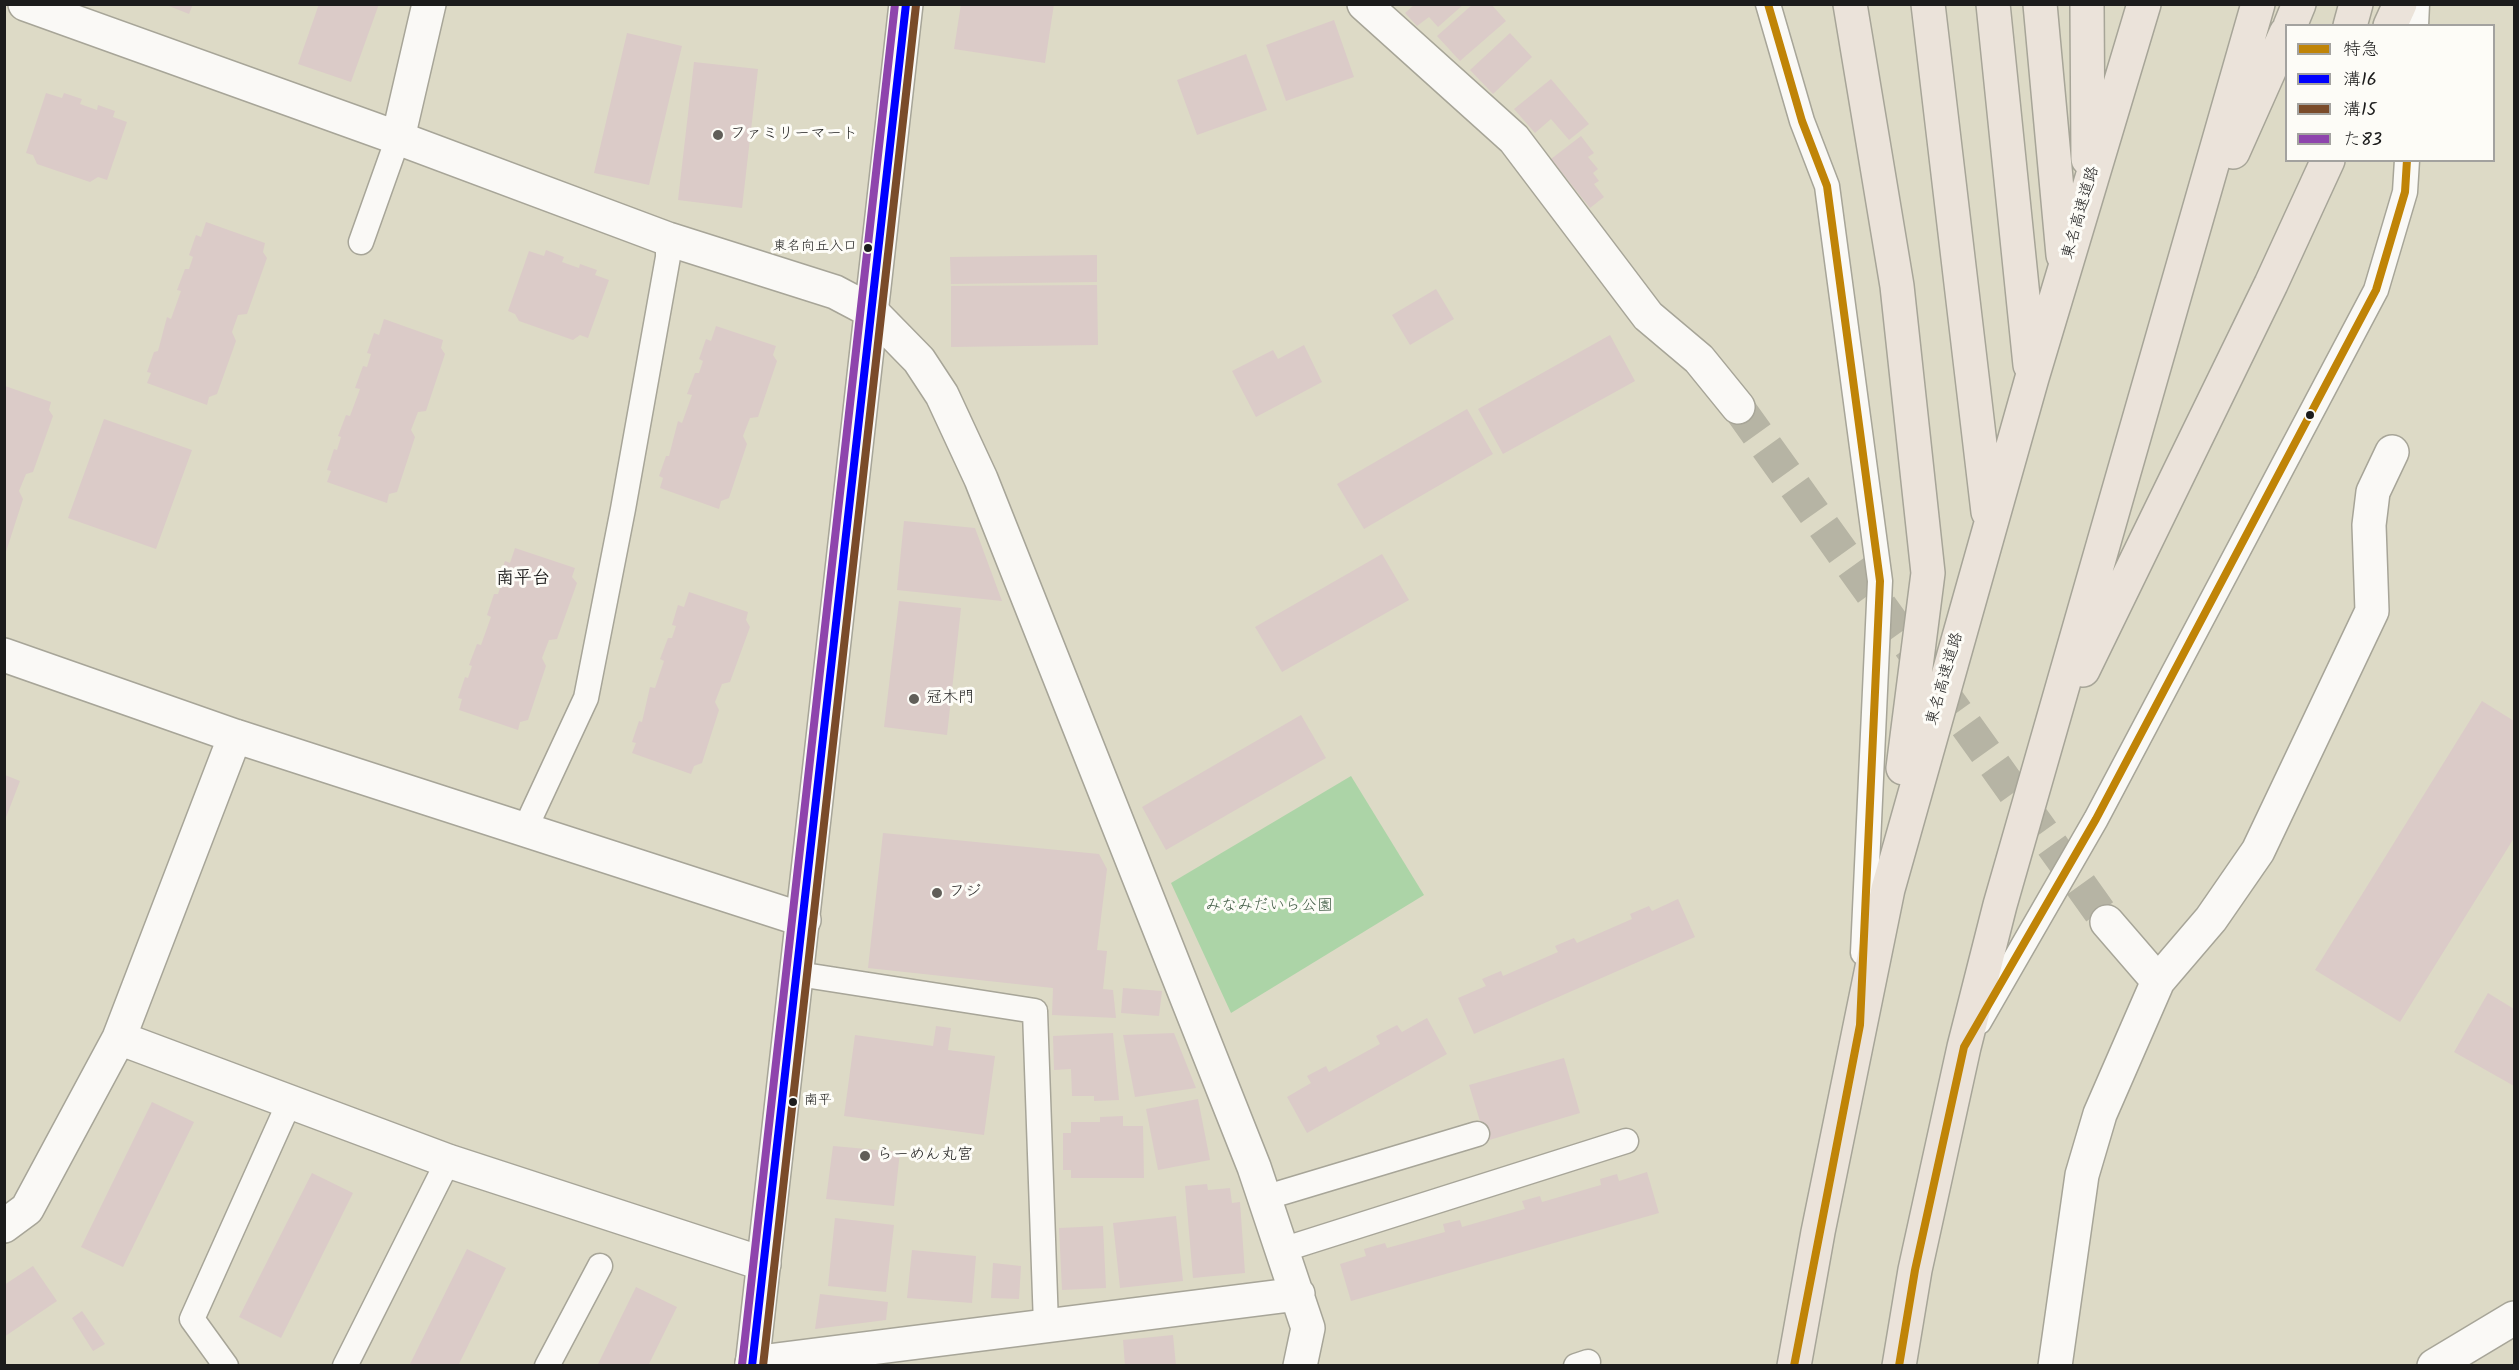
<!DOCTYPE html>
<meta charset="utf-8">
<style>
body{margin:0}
#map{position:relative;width:2519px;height:1370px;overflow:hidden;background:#dddac6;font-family:Kalam,"Klee One",sans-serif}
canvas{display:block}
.frame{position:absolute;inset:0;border:6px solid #1c1c1c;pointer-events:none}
.legend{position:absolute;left:2285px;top:24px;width:210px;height:138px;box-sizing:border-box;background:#fdfcf7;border:2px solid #a3a29f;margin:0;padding:8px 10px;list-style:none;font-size:18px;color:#1c1c1c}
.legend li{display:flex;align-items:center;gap:12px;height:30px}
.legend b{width:30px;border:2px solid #a3a29f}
</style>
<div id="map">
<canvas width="2519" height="1370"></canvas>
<div class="frame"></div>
<ul class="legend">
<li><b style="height:8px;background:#c08407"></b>特急</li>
<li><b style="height:8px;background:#00f"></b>溝16</li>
<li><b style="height:8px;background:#7a4b2a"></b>溝15</li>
<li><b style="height:8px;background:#8e44ad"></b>た83</li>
</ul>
</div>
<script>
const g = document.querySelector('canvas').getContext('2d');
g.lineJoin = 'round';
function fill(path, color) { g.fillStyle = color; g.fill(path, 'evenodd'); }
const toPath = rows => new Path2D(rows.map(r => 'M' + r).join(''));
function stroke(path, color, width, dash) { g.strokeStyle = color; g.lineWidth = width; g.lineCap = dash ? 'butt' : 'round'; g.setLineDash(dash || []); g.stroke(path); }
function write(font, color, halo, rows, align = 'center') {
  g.font = font + ' Kalam,"Klee One",sans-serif'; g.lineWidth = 6; g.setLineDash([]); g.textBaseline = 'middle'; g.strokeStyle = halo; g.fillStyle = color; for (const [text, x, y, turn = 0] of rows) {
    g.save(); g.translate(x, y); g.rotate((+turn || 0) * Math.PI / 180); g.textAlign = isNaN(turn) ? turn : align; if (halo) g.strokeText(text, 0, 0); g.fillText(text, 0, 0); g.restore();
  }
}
const green = toPath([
 [1351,776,1424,895,1231,1013,1171,883]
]);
const building = toPath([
 [164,4,193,4,189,14],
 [319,4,379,4,351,82,298,64],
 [961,4,1054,4,1045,63,954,49],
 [1415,4,1464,4,1438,27,1429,17,1417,26,1405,13],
 [1473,4,1491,4,1506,21,1460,61,1437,36],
 [1334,20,1354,77,1286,101,1266,45],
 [627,33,682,46,649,185,594,173],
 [1510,33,1532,57,1493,94,1470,70],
 [1246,54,1267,110,1197,135,1177,80],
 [694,62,758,69,742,208,678,200],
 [1551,79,1589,124,1569,140,1551,119,1535,133,1514,109],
 [46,93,62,98,64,93,82,99,80,104,97,110,98,105,115,111,113,117,127,122,107,180,98,177,90,182,37,164,33,155,26,153],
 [1581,136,1594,153,1588,157,1598,169,1593,173,1599,181,1594,184,1604,197,1590,208,1551,159],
 [206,222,265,243,263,252,267,258,247,314,238,315,232,332,236,341,217,394,209,397,207,405,147,383,151,373,147,372,154,352,158,351,167,317,171,319,181,291,177,290,185,269,189,269,193,257,189,255,196,235,201,237],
 [546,250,564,257,562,262,579,268,580,264,597,270,595,275,609,280,588,338,580,335,573,340,519,321,515,314,508,311,529,251,544,256],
 [1097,255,1097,282,951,284,950,257],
 [1097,285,1098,345,951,347,951,286],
 [1436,289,1454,319,1410,345,1392,315],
 [384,319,443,340,441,348,445,354,426,411,418,412,411,430,415,437,397,492,389,494,387,503,327,482,331,471,327,470,334,449,337,450,341,437,338,436,346,415,350,416,360,389,355,388,363,366,367,367,371,354,367,353,374,333,379,335],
 [716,326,776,346,773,355,777,361,758,417,750,418,743,436,747,444,729,498,721,501,719,509,660,488,663,478,659,476,666,456,669,456,678,421,682,423,692,395,687,394,695,373,699,373,703,361,699,359,706,339,711,341],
 [1610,335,1635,381,1503,454,1478,409],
 [1304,345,1322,382,1256,417,1232,371,1273,350,1278,359],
 [5,386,51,402,49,410,53,416,33,472,26,474,19,491,23,499,5,555],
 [1467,409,1493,454,1364,529,1337,484],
 [104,419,192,450,156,549,68,518],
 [904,521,975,528,1002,601,897,590],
 [515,548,575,568,572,577,577,583,557,639,549,640,542,658,546,666,528,720,520,722,518,730,459,710,462,699,458,698,465,677,468,678,472,666,469,665,477,644,481,645,491,617,487,615,494,594,498,594,502,582,498,581,505,561,510,563],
 [1382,554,1409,600,1282,672,1255,627],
 [689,592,748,612,746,620,750,627,730,682,722,684,715,702,719,710,702,763,694,766,691,774,632,753,636,743,632,742,639,721,642,722,650,687,655,688,664,661,660,659,668,638,672,638,676,626,672,625,678,605,684,607],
 [899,601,961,608,947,735,884,727],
 [2482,701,2514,721,2514,838,2400,1022,2315,970],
 [1301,715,1326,758,1166,850,1142,807],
 [5,775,20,781,5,820],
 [883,833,1099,854,1107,869,1097,950,1107,951,1103,989,1113,990,1116,1018,1052,1015,1053,988,868,968],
 [1678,899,1695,937,1474,1034,1458,998,1486,986,1482,979,1501,971,1503,976,1558,952,1555,946,1574,938,1577,943,1632,919,1630,914,1649,906,1652,911],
 [1123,988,1162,991,1159,1016,1121,1013],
 [2488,993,2514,1009,2514,1086,2454,1052],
 [1427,1018,1447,1054,1307,1133,1287,1097,1311,1083,1307,1076,1326,1066,1329,1072,1380,1044,1376,1036,1397,1025,1402,1032],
 [936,1026,951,1028,948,1050,995,1056,984,1135,844,1116,855,1035,933,1046],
 [1113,1033,1119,1100,1094,1101,1094,1096,1072,1096,1071,1069,1054,1070,1053,1036],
 [1174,1033,1196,1088,1135,1097,1123,1035],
 [1564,1058,1580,1113,1486,1141,1469,1085],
 [1198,1099,1210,1160,1158,1170,1146,1109],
 [152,1102,194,1122,123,1267,81,1247],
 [1123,1116,1123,1126,1143,1126,1144,1178,1071,1178,1071,1170,1063,1170,1063,1133,1071,1133,1071,1122,1100,1122,1100,1117],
 [833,1146,900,1152,894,1206,826,1199],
 [1647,1172,1659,1213,1351,1301,1340,1264,1366,1256,1364,1249,1385,1243,1387,1248,1445,1232,1443,1224,1460,1220,1462,1227,1525,1209,1522,1201,1540,1196,1542,1202,1601,1185,1600,1179,1617,1174,1619,1181],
 [312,1173,353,1193,281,1338,239,1317],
 [1207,1184,1208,1190,1230,1188,1232,1203,1240,1202,1245,1273,1193,1278,1185,1186],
 [1176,1216,1183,1281,1120,1288,1113,1223],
 [835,1218,894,1225,886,1292,828,1286],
 [1103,1226,1106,1288,1062,1290,1059,1228],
 [467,1249,506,1268,458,1366,409,1366],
 [912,1250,976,1256,972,1303,907,1298],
 [993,1263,1021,1266,1019,1299,991,1298],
 [33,1266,57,1301,4,1337,4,1285],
 [636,1287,677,1307,648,1366,597,1366],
 [820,1294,888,1302,886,1320,815,1329],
 [82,1311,105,1344,93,1351,72,1318],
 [1173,1335,1176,1366,1125,1366,1123,1340]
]);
const minorTunnel = toPath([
 [1738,407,2107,922]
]);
const service = toPath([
 [1768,4,1802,121,1827,186,1880,581,1863,953],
 [2416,26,2417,4],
 [361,242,398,138],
 [525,829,586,698,623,509,668,257,668,239],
 [798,974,1035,1011,1046,1325],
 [1979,1022,2096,819,2376,290,2405,192,2407,160],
 [1264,1198,1477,1134],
 [1282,1250,1626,1141],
 [226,1366,192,1319,289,1103],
 [345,1366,448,1161],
 [547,1366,600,1266],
 [1576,1366,1588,1362]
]);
const minor = toPath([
 [1364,4,1514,139,1648,316,1699,359,1738,407],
 [398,138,429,4],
 [871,311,919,360,942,395,981,479,1254,1167,1308,1328,1300,1366],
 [4,655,235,736,804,920],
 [2107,922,2158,981],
 [119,1038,448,1161,764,1264],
 [4,1226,27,1209,119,1038,235,736],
 [752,1363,1298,1294],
 [2055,1366,2082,1175,2100,1114,2158,981,2211,919,2258,851,2372,611,2369,525,2373,492,2392,452],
 [2434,1366,2514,1318]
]);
const tertiary = toPath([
 [25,4,398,138,668,239,835,292,871,311],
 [752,1366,906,4]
]);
const motorway = toPath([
 [1850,4,1897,286,1928,573,1903,768],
 [1928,4,1988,512],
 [1993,4,2030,365],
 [2040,4,2063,255],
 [2087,4,2088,159],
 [2290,26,2299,4],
 [2350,26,2356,4],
 [2390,26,2400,4],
 [2233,152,2286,33],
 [2083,670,2271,284,2328,160],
 [1794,1366,1818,1232,1888,889,2032,378,2144,4],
 [1899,1366,1915,1270,1964,1047,2000,905,2258,4]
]);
const bus1 = toPath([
 [1768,4,1802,121,1827,186,1880,581,1860,1025,1794,1366],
 [1899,1366,1915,1270,1964,1047,2096,819,2376,290,2405,192,2407,160]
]);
const bus2 = toPath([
 [752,1366,906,4]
]);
const bus3 = toPath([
 [763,1366,916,5]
]);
const bus4 = toPath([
 [742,1365,895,4]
]);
const markers = [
 [718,135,6,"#605e58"],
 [868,248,5,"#1c1c1c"],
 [2310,415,5,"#1c1c1c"],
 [914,699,6,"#605e58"],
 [937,893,6,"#605e58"],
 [793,1102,5,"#1c1c1c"],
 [865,1156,6,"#605e58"]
];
const busNames = [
 ["東名向丘入口",857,248],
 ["南平",804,1102,"left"]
];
const poiNames = [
 ["ファミリーマート",730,135],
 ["冠木門",926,699],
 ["フジ",949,893],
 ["らーめん丸宮",877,1156]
];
const streetNames = [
 ["東名高速道路",2082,213,-74],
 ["東名高速道路",1946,679,-74]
];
const parkNames = [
 ["みなみだいら公園",1269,907]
];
const neighbourhoodNames = [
 ["南平台",523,580]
];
fill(green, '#acd4a7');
fill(building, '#dbcbc8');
stroke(minorTunnel, '#b6b4a4', 33, [33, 16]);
stroke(service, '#a7a598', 27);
stroke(minor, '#a7a598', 36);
stroke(tertiary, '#a7a598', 36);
stroke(motorway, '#a7a598', 36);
stroke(service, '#faf9f6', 24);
stroke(minor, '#faf9f6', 33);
stroke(tertiary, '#faf9f6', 33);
stroke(motorway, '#ebe3da', 33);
stroke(bus1, '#c08407', 8);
stroke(bus2, '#00f', 8);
stroke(bus3, '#7a4b2a', 8);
stroke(bus4, '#8e44ad', 8);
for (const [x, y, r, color] of markers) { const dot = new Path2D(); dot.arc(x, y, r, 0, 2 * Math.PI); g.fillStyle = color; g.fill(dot); stroke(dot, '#fdfcf7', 2); }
write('14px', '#1c1c1c', '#fdfcf7', busNames, 'right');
write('16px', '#1c1c1c', '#fdfcf7', poiNames, 'left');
write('16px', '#1c1c1c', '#fdfcf7', streetNames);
write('16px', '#405b44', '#fdfcf7', parkNames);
write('bold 18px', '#1c1c1c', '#fdfcf7', neighbourhoodNames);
</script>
